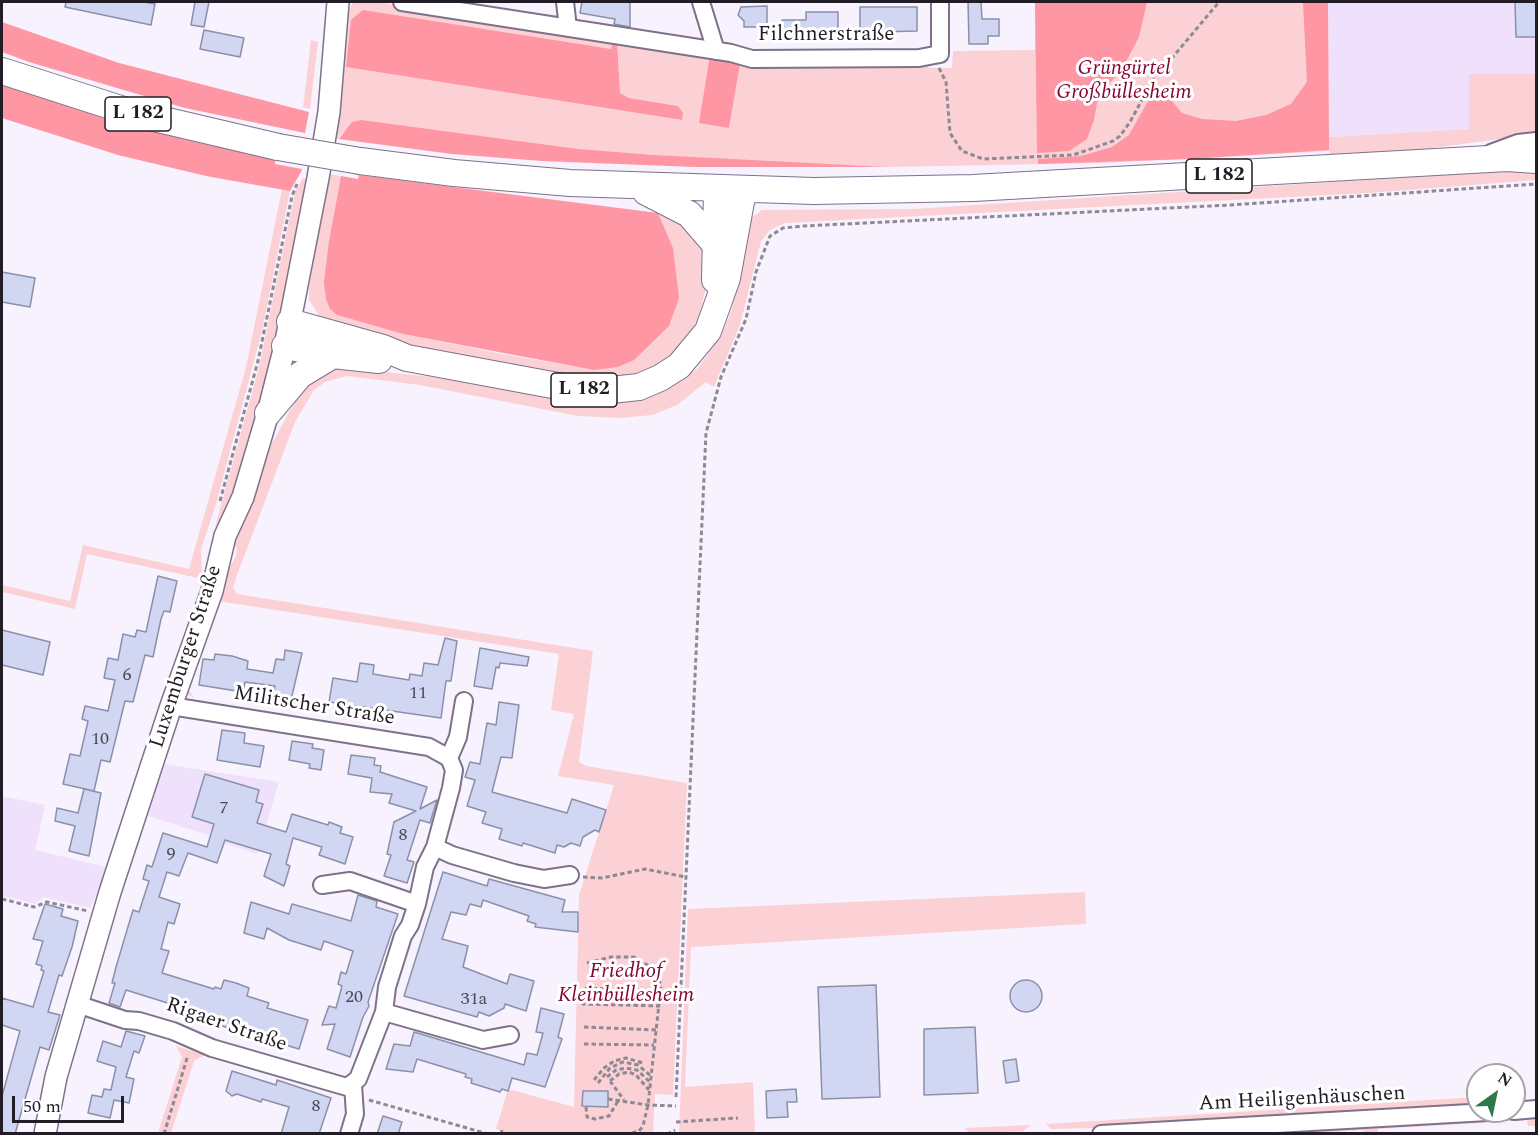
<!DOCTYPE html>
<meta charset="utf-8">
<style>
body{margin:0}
#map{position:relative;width:1538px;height:1135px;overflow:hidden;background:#f7f2fd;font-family:Spectral,serif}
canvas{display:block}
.frame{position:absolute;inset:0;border:3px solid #211c25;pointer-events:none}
.north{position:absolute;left:1466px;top:1063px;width:60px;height:60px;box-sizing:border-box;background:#fff;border:2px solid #a6a4a8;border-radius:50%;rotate:33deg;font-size:16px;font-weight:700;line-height:24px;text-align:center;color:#211c25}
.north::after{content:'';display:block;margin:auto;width:21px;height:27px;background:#2e7947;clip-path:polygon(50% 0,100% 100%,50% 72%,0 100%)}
.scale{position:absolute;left:12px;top:1096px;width:112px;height:27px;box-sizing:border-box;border:3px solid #211c25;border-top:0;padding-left:8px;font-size:18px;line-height:21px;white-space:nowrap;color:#211c25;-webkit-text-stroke:4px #fff;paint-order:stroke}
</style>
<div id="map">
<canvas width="1538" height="1135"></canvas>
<div class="frame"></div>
<div class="north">N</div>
<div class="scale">50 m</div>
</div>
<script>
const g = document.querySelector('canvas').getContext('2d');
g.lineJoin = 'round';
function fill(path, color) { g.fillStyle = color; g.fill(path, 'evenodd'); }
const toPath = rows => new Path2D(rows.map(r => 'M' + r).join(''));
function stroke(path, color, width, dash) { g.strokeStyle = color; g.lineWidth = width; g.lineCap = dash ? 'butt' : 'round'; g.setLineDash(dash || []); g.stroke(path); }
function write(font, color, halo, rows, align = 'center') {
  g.font = font + ' Spectral,serif'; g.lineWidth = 6; g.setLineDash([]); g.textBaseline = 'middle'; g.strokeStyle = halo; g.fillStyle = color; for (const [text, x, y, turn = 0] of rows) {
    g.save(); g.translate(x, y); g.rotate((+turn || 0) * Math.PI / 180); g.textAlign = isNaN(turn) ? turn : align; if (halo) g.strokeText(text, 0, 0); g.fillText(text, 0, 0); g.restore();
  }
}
const built = toPath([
 [1328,2,1536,2,1536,74,1469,74,1469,129,1329,137],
 [164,764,279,782,257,854,223,843,224,840,148,816],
 [2,796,45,805,35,850,107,867,90,908,43,897,36,904,2,896]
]);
const green = toPath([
 [353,2,378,2,613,39,612,49,351,20,347,67,682,120,678,106,629,98,620,93,617,40,710,55,729,128,740,64,926,65,930,68,952,68,953,51,1035,50,1035,2,1328,2,1329,137,1469,129,1469,74,1536,74,1536,134,1411,151,1330,157,1329,151,1100,163,887,167,725,160,342,133,339,139,333,138,346,16],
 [311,40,318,42,310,109,303,107],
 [1536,169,1536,180,1368,193,785,223,770,230,761,241,740,325,714,387,706,382,677,405,652,415,621,418,578,416,420,385,346,376,325,382,314,390,295,422,237,575,233,588,237,594,593,651,579,762,586,766,687,783,673,1095,655,1094,653,1133,510,1134,496,1129,508,1089,574,1107,579,895,614,785,558,776,574,714,551,710,559,654,218,601,188,688,194,698,185,693,221,584,236,556,237,548,233,544,244,522,269,449,303,387,338,367,432,377,588,403,631,402,654,396,681,381,697,369,720,338,731,312,750,219,762,210,913,209],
 [329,174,341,176,329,241,337,315,403,334,508,355,594,370,618,367,673,248,658,213,684,224,702,246,706,288,698,319,683,343,663,362,639,373,607,379,561,374,436,351,378,338,322,320,309,300,309,289],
 [303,178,306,179,285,292,254,428,238,487,226,512,215,527,259,367,295,192],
 [282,189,290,191,262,331,216,504,201,549,202,582,198,578,87,554,75,609,2,592,2,585,70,601,83,545,189,569,246,367],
 [1085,892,1086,924,691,947,685,1087,753,1082,755,1133,679,1133,688,909],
 [176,1046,205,1055,194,1061,171,1133,158,1133,182,1057],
 [1478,1097,1478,1106,1093,1128,1051,1129,1046,1124],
 [1536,1115,1536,1126,1528,1126,1527,1120,1378,1129,1378,1134,1364,1133,1363,1130,1300,1134,1205,1134],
 [1031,1125,1023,1131,989,1133,969,1133,965,1128]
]);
const forest = toPath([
 [1035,2,1147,2,1139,37,1121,71,1106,87,1097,103,1094,120,1087,139,1069,151,1037,153],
 [1303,2,1328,2,1329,150,1191,159,1038,164,1038,159,1081,156,1112,147,1129,135,1151,96,1159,95,1172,101,1182,113,1202,119,1236,121,1266,115,1291,104,1307,82],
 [363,10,611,49,613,39,617,40,620,93,629,98,678,106,683,113,682,120,346,67,351,20],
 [2,22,119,63,309,112,305,133,185,108,29,62,2,52],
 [710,55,740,64,729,128,699,123],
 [2,84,107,119,186,140,275,159,275,164,302,169,301,172,290,191,206,176,118,155,2,118],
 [361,120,578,149,654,155,887,167,695,167,542,161,452,154,339,139,352,122],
 [359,175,658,213,673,248,679,298,669,326,634,360,618,367,594,370,403,334,337,315,330,309,326,299,324,282,329,241,341,176,358,179]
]);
const building = toPath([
 [66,2,144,2,155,4,151,25,65,7,66,2],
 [195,2,209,2,204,27,191,25,195,2],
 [582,2,630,2,630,27,614,24,615,19,580,13,582,2],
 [968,2,981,2,982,19,999,19,999,36,988,36,988,44,969,44,968,2],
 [1515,2,1536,2,1536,37,1516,37,1515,2],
 [767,6,767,27,744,27,744,21,738,15,741,7,767,6],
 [860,7,917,7,917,31,876,32,876,37,860,37,860,7],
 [806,12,838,12,838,37,782,38,782,20,806,20,806,12],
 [204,30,244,38,240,57,200,49,204,30],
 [2,272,35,278,30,307,2,302,2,272],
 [158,576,177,581,170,612,164,611,161,619,153,657,145,655,133,702,125,701,110,762,101,760,94,791,63,784,70,754,80,756,88,721,82,719,85,706,108,711,115,680,104,678,108,658,118,660,123,634,135,637,137,630,146,632,158,576],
 [2,630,50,642,43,675,2,665,2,630],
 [445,638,457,641,451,681,446,681,441,718,329,702,333,678,357,682,360,663,374,665,373,674,409,680,410,674,422,676,424,663,438,665,445,638],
 [480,648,529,657,527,666,500,663,499,668,496,667,492,689,474,686,480,648],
 [285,650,302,653,291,700,273,697,275,686,245,682,243,692,199,685,203,659,214,660,215,654,232,656,248,661,247,669,273,673,276,659,284,660,285,650],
 [499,702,519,705,512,758,501,757,492,792,567,813,572,799,606,810,599,832,595,830,583,837,580,846,571,843,564,847,557,845,555,853,523,843,522,846,499,839,502,829,482,823,486,812,467,806,475,780,465,777,470,762,480,764,487,723,496,725,499,702],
 [222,730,245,733,244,743,264,746,260,767,217,760,222,730],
 [292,741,313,744,312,748,324,750,321,770,309,768,310,764,289,760,292,741],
 [351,755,375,758,374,765,381,766,380,772,427,787,420,809,437,800,430,823,420,820,407,860,414,862,407,883,384,876,391,855,387,854,394,822,416,811,389,803,392,794,370,792,372,778,348,774,351,755],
 [205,774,259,790,256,802,263,804,257,823,286,832,292,814,328,825,329,822,342,827,340,833,353,837,345,864,319,855,322,847,293,838,286,864,290,866,284,886,264,876,271,854,225,840,217,863,188,853,179,876,167,872,159,897,180,904,174,924,168,922,161,949,169,951,162,973,214,989,215,987,221,989,224,980,236,983,249,988,247,996,269,1003,267,1008,308,1020,299,1049,172,1011,174,1005,126,990,120,1007,109,1003,115,983,112,983,116,967,133,910,139,912,149,881,143,879,147,865,152,867,163,833,207,847,214,824,192,817,205,774],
 [84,789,101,793,89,856,69,851,75,826,55,821,57,808,78,813,84,789],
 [443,872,487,886,489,879,565,900,562,912,578,912,578,932,535,927,536,924,527,921,529,916,483,900,481,907,470,904,466,915,451,912,442,939,468,946,463,967,507,984,510,974,534,981,526,1011,505,1004,504,1008,489,1016,479,1012,477,1017,404,996,443,872],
 [358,895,377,901,376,907,398,914,368,1002,369,1006,363,1017,350,1057,327,1049,335,1024,322,1025,329,1006,336,1008,342,986,338,984,341,972,346,974,353,951,324,941,321,950,289,940,267,928,264,939,244,933,251,902,289,914,292,904,351,921,358,895],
 [45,904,63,909,61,916,78,921,72,947,62,976,59,975,48,1012,60,1015,49,1050,40,1047,15,1134,2,1134,2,1096,20,1031,2,1025,2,998,33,1007,44,971,41,970,42,966,36,964,43,941,33,939,45,904],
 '1010 996a16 16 0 1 1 32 0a16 16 0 1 1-32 0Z',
 [876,985,880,1097,822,1099,818,987,876,985],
 [541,1008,564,1014,558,1037,562,1039,545,1087,512,1078,508,1091,502,1089,500,1092,471,1083,472,1079,465,1077,466,1074,417,1059,413,1072,386,1069,394,1044,410,1046,414,1032,524,1065,527,1053,537,1055,543,1033,536,1032,541,1008],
 [975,1027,978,1093,924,1095,924,1029,975,1027],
 [126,1031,145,1036,139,1053,134,1051,126,1077,134,1079,129,1103,114,1100,110,1118,88,1113,92,1095,102,1097,104,1089,111,1090,116,1067,97,1061,103,1041,121,1047,126,1031],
 [1016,1059,1019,1081,1006,1083,1003,1061,1016,1059],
 [232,1071,276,1085,277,1080,331,1098,319,1134,281,1134,289,1107,262,1099,261,1102,237,1094,232,1096,226,1091,232,1071],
 [796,1089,797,1102,787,1102,788,1117,767,1118,766,1091,796,1089],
 [583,1091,608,1091,608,1107,582,1106,583,1091],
 [383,1116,402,1122,398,1134,377,1134,383,1116]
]);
const path = toPath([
 [939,68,946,82,950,133,962,151,983,159,1073,155,1113,141,1120,136,1130,122,1151,83,1219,2],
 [220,501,258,361,292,196,297,184],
 [583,877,602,878,645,869,686,877],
 [2,899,34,907,47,902,88,911],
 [587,963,611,957,634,957,654,969,661,985,648,1105,643,1126,639,1131,628,1134],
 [585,988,661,991],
 [601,1004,601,997,583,997,583,1004,660,1006],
 [584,1027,656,1030],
 [584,1044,654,1045],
 [607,1077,616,1070,626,1068,637,1070,650,1082],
 [594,1080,604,1068,614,1061,626,1058,643,1063],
 [610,1081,619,1074,629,1072,636,1075,649,1090],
 [610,1081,624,1100],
 [598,1083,610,1068,623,1062,638,1065,651,1076],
 [676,1097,706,433,721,377,746,319,756,272,770,236,783,228,804,226,1230,205,1536,184],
 [608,1099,648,1105,676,1106],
 [369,1100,488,1134],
 [586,1107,587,1117,595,1119,609,1116,618,1101],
 [676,1122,738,1118],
 [164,1134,188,1055],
 [501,1134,502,1130],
 [667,1134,675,1130]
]);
const minor = toPath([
 [402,2,731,53,752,59,919,58,940,54,940,2],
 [565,2,568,28],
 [701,2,716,51],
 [1491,153,1518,143,1536,141],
 [449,758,458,737,464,701],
 [435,847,452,855,514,873,544,879,570,875],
 [322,885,350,881,417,904],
 [77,1004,125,1020,139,1021,173,1031,212,1048,347,1087,358,1079,384,1012,387,987,403,936,410,925,417,904,425,867,435,847,451,788,454,770,449,758,429,747,171,706],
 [384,1012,483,1040,510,1035],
 [1514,1111,1536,1109],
 [349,1134,355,1114,353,1085],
 [1101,1134,1505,1111]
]);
const tertiary = toPath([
 [45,1134,56,1077,110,892,171,706,212,591,225,536,243,497,268,413,285,346,318,178,329,112,338,2]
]);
const primary = toPath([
 [2,71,133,113,278,147],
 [360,161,454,173,570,183,814,191,973,188,1507,158,1536,160],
 [646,192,689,214,715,244],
 [715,280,717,190],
 [290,322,383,348,407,358,563,387,601,391,639,387,660,378,679,366,708,331,727,278,743,191],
 [285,346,333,355,379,360],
 [268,413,300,375,333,355]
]);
const primaryBridge = toPath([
 [278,147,360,161]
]);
const numberNames = [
 ["6",127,676],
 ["11",418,694],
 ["10",100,740],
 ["7",224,809],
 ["8",403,836],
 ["9",171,855],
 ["20",354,998],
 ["31a",474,1000],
 ["8",316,1107]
];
const shields = [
 [138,114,66],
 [1219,176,66],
 [584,390,66]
];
const shieldNames = [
 ["L 182",138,114],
 ["L 182",1219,176],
 ["L 182",584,390]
];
const streetNames = [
 ["Filchnerstraße",826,36],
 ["Luxemburger Straße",187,657,-72],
 ["Militscher Straße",314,707,9],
 ["Rigaer Straße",226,1026,19],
 ["Am Heiligenhäuschen",1302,1100,-3]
];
const parkNames = [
 ["Grüngürtel",1124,70],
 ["Großbüllesheim",1124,94],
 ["Friedhof",626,973],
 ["Kleinbüllesheim",626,997]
];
fill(built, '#efe1fc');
fill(green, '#fbd1d5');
fill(forest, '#fe96a3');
fill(building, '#d1d6f2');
stroke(building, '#8b90aa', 1.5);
stroke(minor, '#7e7189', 20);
stroke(tertiary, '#7e7189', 24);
stroke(primary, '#7e7189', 28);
stroke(path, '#8e8994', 3, [4.5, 3]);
stroke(minor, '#fff', 16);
stroke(tertiary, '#fff', 21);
stroke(primary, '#fff', 26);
stroke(primaryBridge, '#7e7189', 28, []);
stroke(primaryBridge, '#fff', 26);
write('18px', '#4d4a58', null, numberNames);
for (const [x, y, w] of shields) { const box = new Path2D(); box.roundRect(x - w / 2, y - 17, w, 34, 4.5); g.fillStyle = '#fff'; g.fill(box); stroke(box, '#211c25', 1.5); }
write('bold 20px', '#211c25', null, shieldNames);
write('21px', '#211c25', '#fff', streetNames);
write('italic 21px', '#860630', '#fff', parkNames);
</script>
